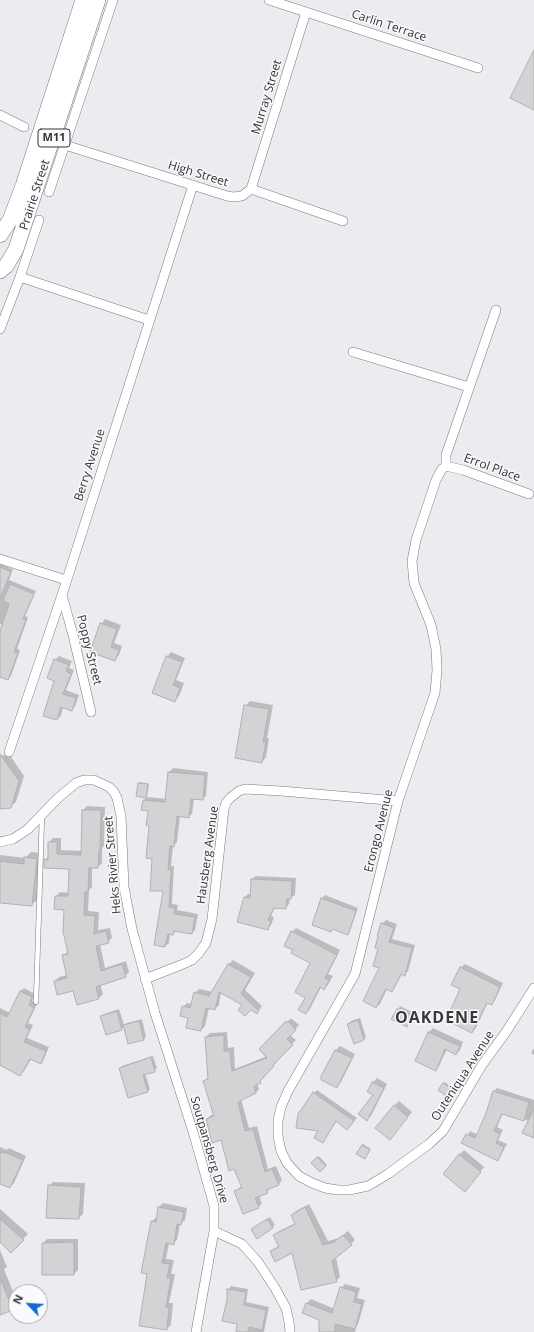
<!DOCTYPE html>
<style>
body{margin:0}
#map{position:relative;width:534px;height:1332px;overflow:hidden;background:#ebecef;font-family:"Open Sans",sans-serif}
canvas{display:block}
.north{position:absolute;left:8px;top:1284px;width:40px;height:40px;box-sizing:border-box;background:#f8fafc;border:1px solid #a9abac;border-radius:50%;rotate:295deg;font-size:11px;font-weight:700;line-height:16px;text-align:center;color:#333435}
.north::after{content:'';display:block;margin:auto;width:14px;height:18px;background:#1665d0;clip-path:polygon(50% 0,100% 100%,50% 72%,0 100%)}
</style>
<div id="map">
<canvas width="534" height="1332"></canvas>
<div class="north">N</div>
</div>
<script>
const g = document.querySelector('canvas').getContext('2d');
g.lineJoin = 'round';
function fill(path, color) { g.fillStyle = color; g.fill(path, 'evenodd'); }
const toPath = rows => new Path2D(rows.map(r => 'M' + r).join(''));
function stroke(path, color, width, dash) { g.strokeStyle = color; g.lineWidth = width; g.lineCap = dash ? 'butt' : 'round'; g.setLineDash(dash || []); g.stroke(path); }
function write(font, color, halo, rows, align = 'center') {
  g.font = font + ' "Open Sans",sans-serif'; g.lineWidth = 3; g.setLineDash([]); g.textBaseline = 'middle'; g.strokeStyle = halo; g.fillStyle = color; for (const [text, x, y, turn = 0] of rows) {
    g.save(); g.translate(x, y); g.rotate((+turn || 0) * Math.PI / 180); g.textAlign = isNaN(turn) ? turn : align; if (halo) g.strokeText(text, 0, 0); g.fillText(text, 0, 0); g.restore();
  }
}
const shadow = toPath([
 [0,564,13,569,9,580,36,591,25,616,28,617,17,649,20,650,11,676,8,679,0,676,0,634,3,625,0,624],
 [105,619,121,625,114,643,122,646,119,655,115,660,101,624],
 [171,652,185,658,176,680,184,683,179,696,174,701,167,657],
 [59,656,72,661,69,668,74,670,66,690,79,695,75,706,72,710,63,707,61,716,57,719,55,660],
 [250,701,273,705,267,738,269,738,266,757,262,762,245,706],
 [9,754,24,776,16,802,10,807,0,808,0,756],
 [173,768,208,772,206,796,202,799,194,799,192,814,188,817,180,816,177,842,173,846,171,866,174,866,172,904,178,905,177,910,198,914,195,930,192,933,176,931,173,934,170,934,169,943,165,946,164,891,153,858,149,810,144,800,147,797,137,796,140,782,149,784,147,797,167,799,169,772],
 [87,806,105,807,104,846,102,848,102,863,98,867,92,867,92,887,89,890,88,911,99,912,98,930,110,928,112,938,108,942,100,944,105,968,126,961,129,972,125,976,100,984,103,994,99,998,74,990,55,981,59,977,67,975,63,956,68,951,65,909,56,896,60,892,70,893,70,868,45,860,49,856,49,842,53,838,61,838,61,850,82,851,83,810],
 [31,852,42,853,37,900,31,905,0,902,0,855,25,858],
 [256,876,296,878,295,895,290,898,289,904,286,908,275,907,271,916,274,917,271,925,268,929,238,921,245,897,248,894,251,894,252,879],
 [325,895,358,908,350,931,348,934,333,928,330,931,313,925,322,898],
 [386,920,397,924,392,939,415,945,408,971,405,974,402,974,395,987,392,991,387,989,380,1004,376,1007,381,968,379,948,382,924],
 [296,928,340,950,328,974,333,976,328,985,324,989,321,987,310,1009,306,1013,306,997,311,962,294,950,292,932],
 [233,960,255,973,245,990,262,1006,257,1013,221,992,219,1005,215,1009,209,1008,205,1026,201,1030,183,1007,187,1003,192,1004,195,993,199,989,213,992,229,964],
 [465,964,503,983,495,1000,491,1004,488,1002,476,1028,472,1032,462,989,453,984,461,967],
 [24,988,35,994,32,1001,37,1004,28,1023,33,1025,27,1038,49,1047,44,1059,41,1063,31,1059,24,1071,20,1075,0,1065,0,1008,10,1013,20,991],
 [400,1006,414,1013,406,1025,393,1019],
 [119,1009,124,1025,127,1023,142,1019,146,1037,143,1040,124,1026,122,1029,102,1016,104,1014],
 [360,1018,366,1037,364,1040,348,1024,351,1021],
 [290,1019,292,1019,299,1025,290,1035,296,1040,276,1061,277,1062,263,1076,264,1078,257,1083,259,1089,256,1093,241,1099,249,1128,257,1126,268,1169,276,1166,282,1180,279,1184,270,1187,267,1192,259,1195,262,1204,258,1207,235,1191,242,1186,222,1139,207,1119,211,1115,215,1114,204,1081,209,1077,206,1037,210,1033,227,1032,228,1048,234,1047,235,1069,267,1056,260,1049],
 [433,1028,463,1042,460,1050,456,1054,447,1049,439,1066,435,1070,416,1061,429,1032],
 [340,1046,355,1054,341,1082,336,1087,322,1077,336,1050],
 [534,1048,534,1055,531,1053],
 [153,1056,157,1068,154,1071,145,1073,150,1089,148,1091,129,1097,120,1068,122,1066],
 [377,1078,387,1084,371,1116,367,1120,374,1095,373,1082],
 [445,1082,451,1087,447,1094,444,1083],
 [497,1088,534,1100,534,1137,529,1121,503,1113,497,1127,503,1130,498,1140,507,1144,500,1157,497,1160,463,1143,470,1131,478,1135,486,1117,493,1092],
 [317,1090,357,1118,351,1125,337,1120,323,1142,314,1093],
 [399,1101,412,1112,394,1134,394,1106],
 [363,1144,371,1149,366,1157,362,1145],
 [0,1147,7,1150,9,1148,26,1156,14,1183,10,1187,0,1183],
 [464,1150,484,1167,469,1186,459,1155],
 [319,1156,327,1165,320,1171,312,1163],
 [53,1182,85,1183,83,1214,79,1218,49,1186],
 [163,1203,187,1208,185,1220,180,1224,177,1240,173,1244,169,1243,166,1259,174,1260,171,1274,175,1274,169,1303,173,1303,171,1325,167,1329,148,1273,152,1221,157,1217,159,1207],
 [309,1204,328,1241,339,1238,348,1231,355,1240,336,1257,340,1277,336,1281,293,1252,271,1252,279,1245,274,1235,279,1231,296,1223,292,1215,296,1211],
 [0,1209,28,1234,11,1251,0,1240],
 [270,1217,275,1225,258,1237,255,1227],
 [47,1239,78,1239,78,1270,74,1274,43,1274,43,1243],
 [0,1250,7,1267,4,1269,16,1299,16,1306,13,1309,0,1314],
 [345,1284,360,1288,357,1298,365,1300,358,1324,356,1327,355,1332,320,1332,320,1320,303,1313,307,1303,311,1299,335,1309,341,1288],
 [231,1286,248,1289,246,1302,269,1307,264,1332,237,1332,238,1323,228,1300,228,1290]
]);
const building = toPath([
 [534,50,534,110,510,98,534,50],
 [0,567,11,572,0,598,0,567],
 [10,584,34,594,23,619,26,620,14,652,18,653,8,680,0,677,0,631,9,604,3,601,10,584],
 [100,623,117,629,111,647,119,650,115,661,90,652,100,623],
 [166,656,182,662,173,685,180,688,175,702,152,693,166,656],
 [54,659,69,665,66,671,71,674,63,694,76,698,72,711,61,707,57,720,43,716,54,681,47,678,54,659],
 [244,705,269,709,263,742,266,742,262,763,235,758,244,705],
 [0,754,19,781,11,808,0,809,0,754],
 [168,772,205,775,203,800,191,799,189,818,177,816,174,847,170,846,168,869,171,870,169,907,175,908,174,914,195,917,192,934,174,931,173,935,168,934,165,947,154,945,163,891,150,891,152,859,146,858,149,826,146,825,148,811,141,810,143,800,165,802,168,772],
 [138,783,148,784,146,798,136,796,138,783],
 [82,810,101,810,100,851,99,851,98,868,89,868,88,892,85,892,84,915,95,916,94,934,106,931,109,943,96,946,101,971,122,964,126,977,96,987,99,999,77,1005,73,991,57,995,54,981,67,978,62,955,68,954,63,931,64,910,54,909,55,896,68,896,69,869,44,868,44,859,48,860,48,842,57,842,57,854,81,855,82,810],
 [24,857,37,859,32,906,0,903,0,861,24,864,24,857],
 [251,879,292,881,291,899,287,899,286,909,274,908,268,920,271,921,268,930,237,922,244,897,250,898,251,879],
 [321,898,356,911,348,935,332,929,331,932,312,925,321,898],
 [381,923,394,928,389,942,412,948,405,976,401,974,392,992,386,989,376,1008,363,1001,379,968,373,966,378,949,375,948,378,936,377,936,381,923],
 [291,931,337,955,325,978,329,980,324,990,320,987,306,1014,298,1010,305,998,295,992,310,963,291,953,293,950,284,946,291,931],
 [228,964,251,977,241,994,259,1011,257,1014,251,1010,245,1016,238,1010,242,1005,219,992,215,1010,206,1008,201,1031,186,1028,188,1018,180,1016,182,1006,190,1008,194,992,209,996,228,964],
 [460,967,500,987,492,1005,487,1003,472,1033,446,1020,460,989,451,985,460,967],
 [20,991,32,997,29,1005,34,1008,25,1027,30,1029,24,1042,46,1051,41,1064,30,1059,20,1076,0,1065,0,1013,7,1017,20,991],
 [397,1009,412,1016,407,1027,391,1019,397,1009],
 [117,1011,122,1030,106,1035,100,1016,117,1011],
 [358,1020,364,1040,354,1044,347,1024,358,1020],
 [139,1021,144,1040,128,1044,123,1025,139,1021],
 [285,1022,289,1022,296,1030,287,1039,293,1045,273,1065,274,1066,260,1081,261,1083,254,1086,256,1093,238,1102,245,1131,253,1129,265,1172,272,1169,279,1185,267,1190,268,1193,255,1198,259,1208,243,1214,234,1191,242,1188,234,1169,229,1171,221,1140,212,1143,206,1119,214,1116,203,1081,208,1079,205,1037,224,1035,224,1051,230,1051,232,1071,267,1058,259,1049,285,1022],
 [428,1032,460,1046,456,1055,445,1049,436,1071,415,1061,428,1032],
 [335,1050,352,1058,337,1088,321,1080,321,1076,335,1050],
 [151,1057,155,1072,143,1075,148,1092,128,1098,119,1068,151,1057],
 [372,1082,384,1088,367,1121,358,1114,373,1095,367,1092,372,1082],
 [443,1083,451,1088,446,1096,438,1090,443,1083],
 [493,1091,529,1102,524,1121,502,1114,494,1131,500,1134,496,1143,504,1147,498,1161,461,1143,466,1134,475,1138,485,1116,493,1091],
 [313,1092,354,1121,347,1130,336,1121,323,1143,314,1138,318,1131,296,1128,298,1114,313,1092],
 [394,1105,408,1117,390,1140,375,1128,394,1105],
 [534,1109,534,1138,522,1133,534,1109],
 [362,1145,370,1150,365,1159,356,1154,362,1145],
 [0,1152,3,1153,4,1152,23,1160,10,1188,0,1184,0,1152],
 [459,1154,481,1172,465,1192,443,1174,459,1154],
 [317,1157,326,1166,320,1172,311,1163,317,1157],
 [48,1185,81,1187,79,1219,46,1218,48,1185],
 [158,1207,184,1212,181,1225,177,1224,174,1245,166,1243,162,1263,170,1264,167,1278,171,1278,166,1307,169,1307,167,1330,139,1326,147,1274,141,1273,151,1221,156,1222,158,1207],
 [305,1207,323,1245,334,1242,343,1235,352,1245,332,1261,337,1282,301,1290,292,1253,275,1262,270,1251,279,1247,273,1235,295,1224,291,1215,305,1207],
 [0,1219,24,1240,11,1253,0,1242,0,1219],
 [267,1219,273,1228,257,1239,251,1229,267,1219],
 [74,1242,74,1275,42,1275,42,1243,74,1242],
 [0,1278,13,1310,0,1315,0,1278],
 [340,1287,356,1292,354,1302,362,1304,355,1329,335,1324,335,1332,319,1332,319,1320,302,1313,306,1303,332,1313,340,1287],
 [227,1289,246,1292,244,1305,266,1310,262,1330,249,1327,248,1332,236,1332,237,1324,222,1321,227,1300,227,1289]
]);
const service = toPath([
 [36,1002,42,816]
]);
const minor = toPath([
 [269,0,478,68],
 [0,115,24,127],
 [65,145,227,196,233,197,242,196,251,189,343,221],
 [251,189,306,12],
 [49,192,113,0],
 [20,277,149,320],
 [0,329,20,277,39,220],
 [353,352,469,387],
 [446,466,442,469,436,480,416,540,412,561,414,583,431,625,436,649,437,670,435,693,398,801,355,974,288,1091,281,1107,278,1121,278,1136,281,1151,287,1163,299,1176,312,1183,325,1188,338,1190,349,1190,368,1186,388,1174,429,1144,443,1131,482,1065,506,1032,534,988],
 [446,466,446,455,496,310],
 [446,466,463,470,529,494],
 [0,559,66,580],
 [62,595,73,635,91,712],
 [9,752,62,595,193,185],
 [0,842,13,839,28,829,58,798,76,783,84,780,94,780,109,787,114,792,117,798,121,816,124,887,132,929,155,1013,194,1135,214,1206,214,1231,196,1332],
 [145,979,181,965,192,960,198,954,206,943,212,919,224,809,226,803,230,798,239,791,245,789,281,791,398,801],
 [214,1231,242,1244,258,1262,275,1288,286,1308,289,1322,290,1332]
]);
const primary = toPath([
 [0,235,10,220,23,186,83,0],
 [0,271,6,266,16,249,98,0]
]);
const shields = [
 [54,138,32]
];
const shieldNames = [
 ["M11",54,138]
];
const streetNames = [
 ["Carlin Terrace",389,26,18],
 ["Murray Street",267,97,-73],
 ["High Street",198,174,17],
 ["Prairie Street",35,195,-72],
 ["Berry Avenue",90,465,-72],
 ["Errol Place",492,468,20],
 ["Poppy Street",89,650,76],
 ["Erongo Avenue",379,831,-76],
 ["Hausberg Avenue",208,855,-82],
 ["Heks Rivier Street",113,865,-95],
 ["Outeniqua Avenue",463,1076,-57],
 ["Soutpansberg Drive",209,1150,74]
];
const districtNames = [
 ["OAKDENE",437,1018]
];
fill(shadow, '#0003');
fill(building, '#d4d2d4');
stroke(building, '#b2b0b2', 1);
stroke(service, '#7a7b7e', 5.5);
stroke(minor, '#7a7b7e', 10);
stroke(primary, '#7a7b7e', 16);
stroke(service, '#fff', 4.5);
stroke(minor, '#fff', 9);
stroke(primary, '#fff', 15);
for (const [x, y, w] of shields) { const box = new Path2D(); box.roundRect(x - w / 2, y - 9, w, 18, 3); g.fillStyle = '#f8fafc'; g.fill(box); stroke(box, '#333435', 1); }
write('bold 11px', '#333435', null, shieldNames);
write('12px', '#333435', '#f8fafc', streetNames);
g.letterSpacing = '1px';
write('bold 16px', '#37393b', '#f8fafc', districtNames);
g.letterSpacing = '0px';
</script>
